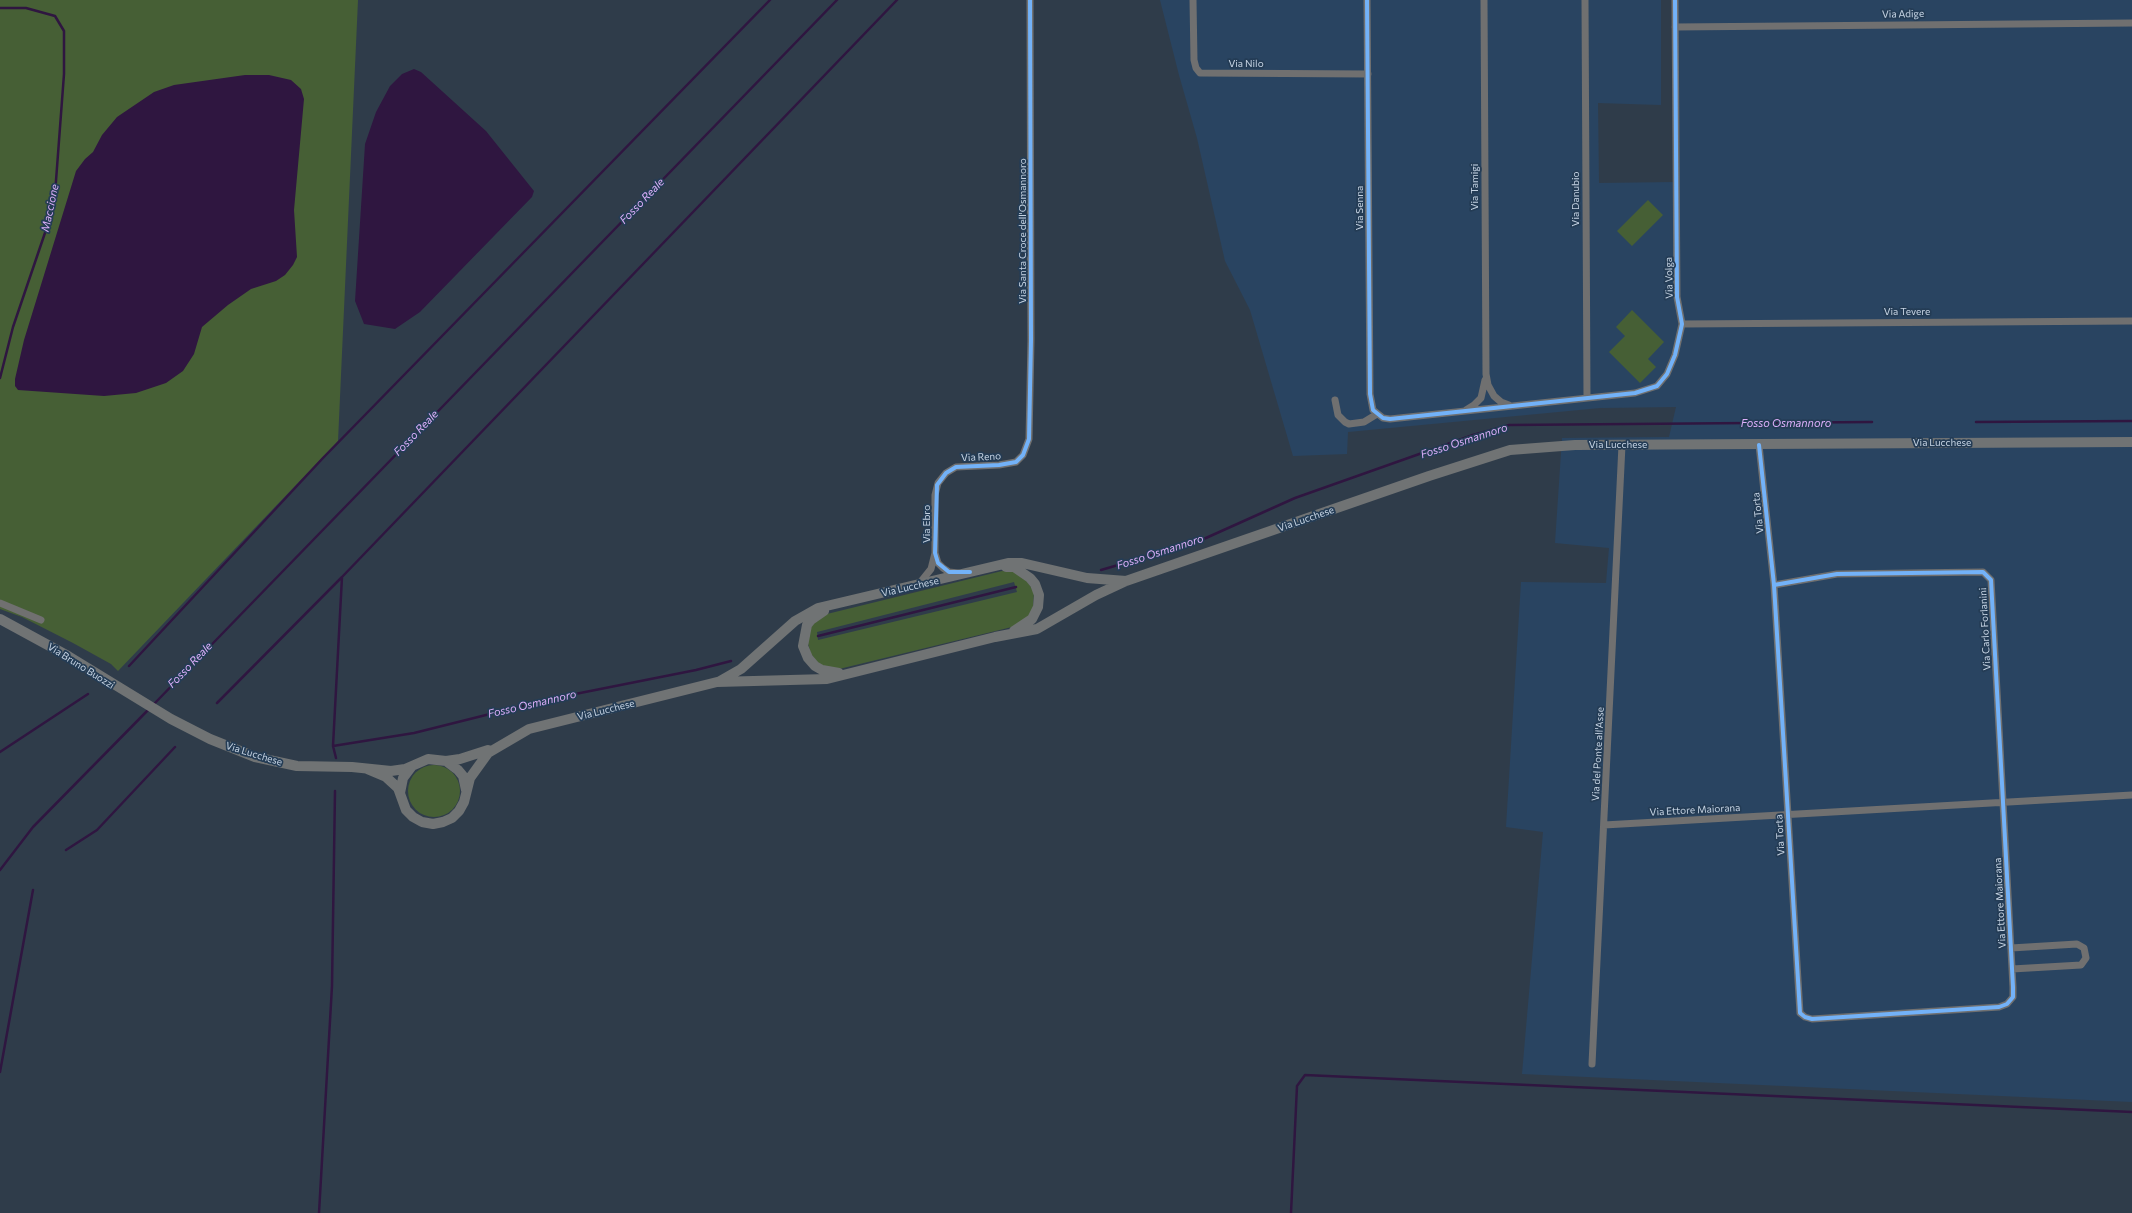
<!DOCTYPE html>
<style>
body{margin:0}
canvas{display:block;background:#2f3c4a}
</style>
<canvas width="2132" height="1213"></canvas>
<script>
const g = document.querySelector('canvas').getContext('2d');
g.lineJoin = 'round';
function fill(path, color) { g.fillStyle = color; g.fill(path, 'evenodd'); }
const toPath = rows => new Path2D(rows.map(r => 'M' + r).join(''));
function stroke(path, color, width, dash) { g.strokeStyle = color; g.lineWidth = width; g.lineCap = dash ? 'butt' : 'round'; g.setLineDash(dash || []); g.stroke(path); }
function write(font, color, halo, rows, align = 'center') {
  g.font = font + ' Commissioner,sans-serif'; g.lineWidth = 3.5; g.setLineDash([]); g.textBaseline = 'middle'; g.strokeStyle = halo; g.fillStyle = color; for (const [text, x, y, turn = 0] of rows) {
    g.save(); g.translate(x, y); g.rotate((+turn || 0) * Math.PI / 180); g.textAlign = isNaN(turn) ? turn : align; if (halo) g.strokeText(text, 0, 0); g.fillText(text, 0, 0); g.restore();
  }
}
const built = toPath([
 [1160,0,1661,0,1661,105,1598,103,1599,183,1677,182,1675,0,2132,0,2132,1102,1522,1074,1543,832,1506,827,1521,582,1606,583,1609,548,1555,543,1562,438,1669,437,1676,407,1600,408,1348,432,1347,454,1293,456,1250,310,1225,261,1197,138,1179,75]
]);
const green = toPath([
 [0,0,358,0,338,441,118,671,111,664,73,643,22,617,0,609],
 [1648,200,1663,215,1632,246,1617,231],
 [1632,310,1664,342,1648,359,1656,367,1640,383,1609,352,1625,336,1616,327],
 [1002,571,1016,572,1023,576,1034,591,1033,608,1028,618,1016,626,835,670,819,664,811,654,807,640,809,631,813,624,827,614],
 [1014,582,1017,592,818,640,817,632],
 '408 791a26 26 0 1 1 52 0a26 26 0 1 1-52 0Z'
]);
const water = toPath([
 [414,69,421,72,486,131,534,191,532,197,420,312,395,329,364,324,355,301,365,144,376,112,390,86,402,74],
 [245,75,269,75,291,80,301,89,304,99,294,210,297,257,293,265,285,275,276,281,251,289,228,305,202,327,194,354,183,371,166,383,136,393,104,396,18,390,15,386,15,379,24,340,76,171,85,159,93,152,102,135,117,117,154,92,174,85]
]);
const stream = toPath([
 [0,8,26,8,55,16,64,31,64,74,55,194,48,224,13,327,0,378],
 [1976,422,2132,421],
 [1101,570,1197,542,1295,498,1473,435,1509,425,1872,422],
 [342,577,897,0],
 [818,636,1016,587],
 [129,666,323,458,770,0],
 [217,703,342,577,333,746,336,758],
 [154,704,837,0],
 [333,746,414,733,550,699,696,670,731,661],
 [0,752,88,694],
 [66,850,97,830,175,747],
 [0,870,33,827,149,709],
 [0,1072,33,890],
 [319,1213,332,986,335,791],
 [1291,1213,1297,1086,1305,1075,2132,1112]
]);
const street = toPath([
 [1193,0,1194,60,1196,68,1200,73,1368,74],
 [1367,0,1370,394,1373,410,1383,418,1390,419,1635,393,1657,386,1667,374,1675,355,1682,324,1677,297,1675,0],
 [1484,0,1486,374,1488,385,1494,396,1501,402,1509,405],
 [1585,0,1587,398],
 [1675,27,2132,23],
 [1682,324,2132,321],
 [1335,400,1338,415,1345,422,1349,424,1364,422,1377,414],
 [1466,410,1474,405,1481,398,1485,380],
 [1759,445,1774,585,1800,1013,1805,1017,1812,1019,1999,1007,2007,1004,2013,997,2013,987,1991,580,1983,572,1837,574,1774,585],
 [958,573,949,572,943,568,938,563,935,553,935,495,938,483,946,473,956,467,999,465,1016,462,1023,455,1029,439,1031,340,1030,0],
 [919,584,931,569,935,553],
 [0,603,41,620],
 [1604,825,2132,795],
 [2011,948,2077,944,2084,948,2086,958,2081,965,2012,969],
 [1592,1064,1622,445]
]);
const secondary = toPath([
 [1006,567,1014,567,1030,578,1035,584,1039,595,1038,607,1032,619,1014,631],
 [824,611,811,620,807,625,803,646,808,658,815,666,822,670,839,673],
 [0,619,68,656,171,719,210,739,255,757,297,766,352,767,391,771,405,769,428,759,446,761,460,759,488,750],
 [720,681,741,669,795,621,818,608,1008,563,1022,563,1087,578,1126,581],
 [446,761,458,770,463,776,466,790],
 [367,769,386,777,398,788,406,810,413,817,422,822,433,824,443,822,452,818,459,811,464,802,470,778,488,753,529,729,717,682,827,679,995,637,1037,629,1096,595,1126,581,1429,476,1510,450,1575,445,2132,442],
 [400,793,403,778,412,766]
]);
const cycleway = toPath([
 [1367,0,1370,394,1373,410,1383,418,1390,419,1635,393,1657,386,1667,374,1675,355,1682,324,1677,297,1675,0],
 [1759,445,1774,585,1800,1013,1805,1017,1812,1019,1999,1007,2007,1004,2013,997,2013,987,1991,580,1983,572,1837,574,1774,585],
 [970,572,949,572,938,563,935,553,937,485,946,473,956,467,999,465,1016,462,1023,455,1029,439,1031,340,1030,0]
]);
const streetNames = [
 ["Via Adige",1903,14,-1],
 ["Via Nilo",1246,64],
 ["Via Tamigi",1475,187,-90],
 ["Via Danubio",1576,199,-90],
 ["Via Senna",1360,208,-90],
 ["Via Santa Croce dell'Osmannoro",1023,231,-90],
 ["Via Volga",1669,278,-91],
 ["Via Tevere",1907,312],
 ["Via Lucchese",1942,443],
 ["Via Lucchese",1618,445],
 ["Via Reno",981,457,-3],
 ["Via Torta",1758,513,-96],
 ["Via Lucchese",1306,519,-19],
 ["Via Ebro",927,524,-90],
 ["Via Lucchese",910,587,-13],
 ["Via Carlo Forlanini",1985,629,-93],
 ["Via Bruno Buozzi",81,666,32],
 ["Via Lucchese",606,710,-14],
 ["Via Lucchese",254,754,17],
 ["Via del Ponte all'Asse",1598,754,-87],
 ["Via Ettore Maiorana",1695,810,-3],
 ["Via Torta",1780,835,-93],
 ["Via Ettore Maiorana",2000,903,-93]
];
const waterNames = [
 ["Fosso Reale",642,201,-46],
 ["Maccione",50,208,-78],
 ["Fosso Osmannoro",1786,423],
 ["Fosso Reale",416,433,-46],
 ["Fosso Osmannoro",1464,441,-18],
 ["Fosso Osmannoro",1160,552,-18],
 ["Fosso Reale",190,665,-46],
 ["Fosso Osmannoro",532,704,-13]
];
fill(built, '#294461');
fill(green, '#465f35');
fill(water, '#2f1640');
stroke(stream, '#2f1640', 2.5);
stroke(street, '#707070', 7);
stroke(secondary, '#707374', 10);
stroke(cycleway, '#73b2f8', 4);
write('10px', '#c5d3e3', '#243c55', streetNames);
write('italic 11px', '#dcaffa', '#243c55', waterNames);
</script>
